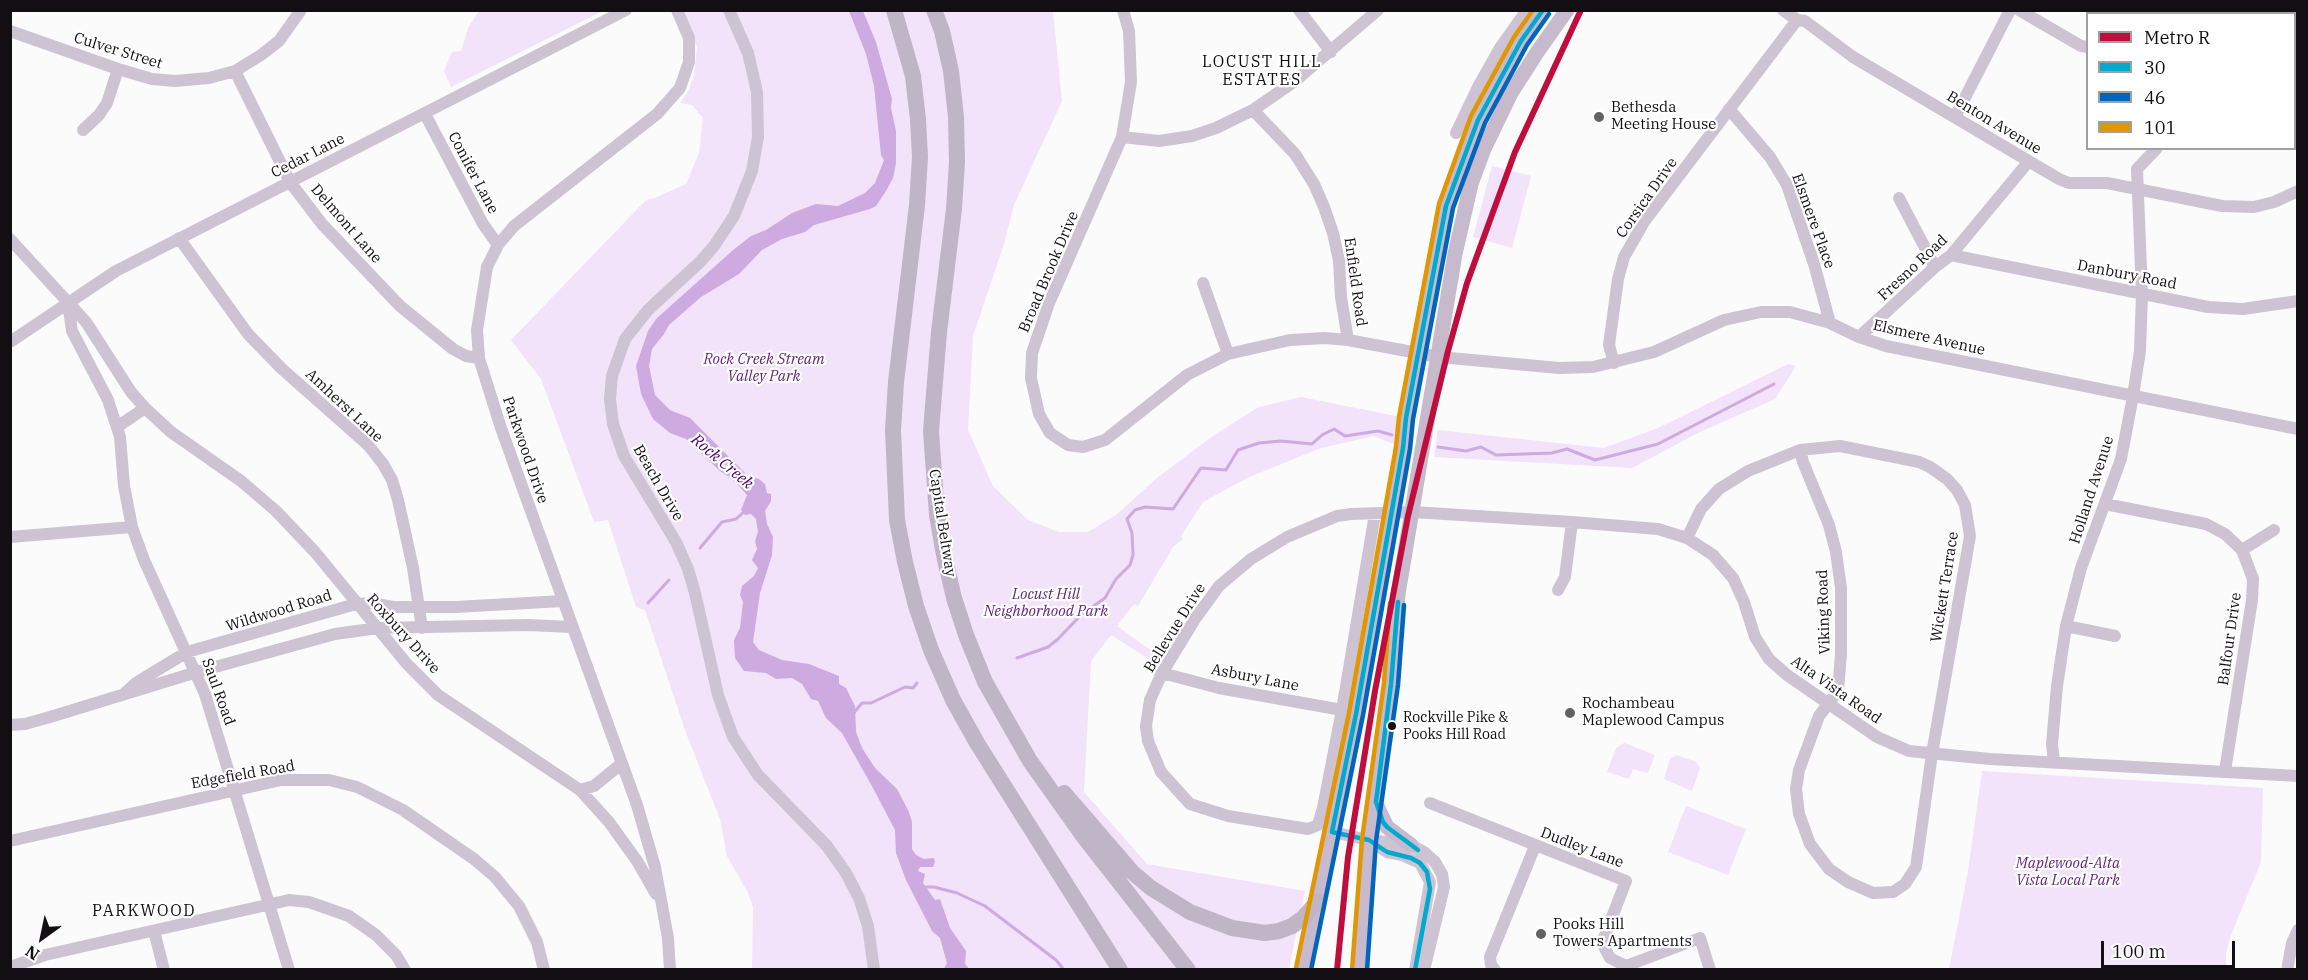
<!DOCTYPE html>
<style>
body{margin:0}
#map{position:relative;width:2308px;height:980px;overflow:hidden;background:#fcfbfc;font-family:"IBM Plex Serif",serif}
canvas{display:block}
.frame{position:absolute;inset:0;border:12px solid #120e14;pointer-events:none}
.legend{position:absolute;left:2086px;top:12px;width:210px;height:138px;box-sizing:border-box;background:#fff;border:2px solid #a09fa1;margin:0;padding:8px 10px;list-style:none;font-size:18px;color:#120e14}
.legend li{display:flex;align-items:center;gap:12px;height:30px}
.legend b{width:30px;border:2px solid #a09fa1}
.north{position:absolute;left:12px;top:908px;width:60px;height:60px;-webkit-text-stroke:4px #fff;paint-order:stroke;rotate:213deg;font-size:16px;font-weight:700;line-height:24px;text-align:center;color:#120e14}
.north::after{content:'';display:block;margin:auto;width:21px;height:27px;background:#120e14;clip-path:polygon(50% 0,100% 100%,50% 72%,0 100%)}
.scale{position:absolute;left:2101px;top:941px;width:134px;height:27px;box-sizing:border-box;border:3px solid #120e14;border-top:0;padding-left:8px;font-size:18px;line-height:21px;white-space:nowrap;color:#120e14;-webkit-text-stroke:4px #fff;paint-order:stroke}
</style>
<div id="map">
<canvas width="2308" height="980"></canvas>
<div class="frame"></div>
<ul class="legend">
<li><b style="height:8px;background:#bf0d3e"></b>Metro R</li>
<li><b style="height:8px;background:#00a9ce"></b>30</li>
<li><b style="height:8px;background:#0065bd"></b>46</li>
<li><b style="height:8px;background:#e09702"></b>101</li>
</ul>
<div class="north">N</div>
<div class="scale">100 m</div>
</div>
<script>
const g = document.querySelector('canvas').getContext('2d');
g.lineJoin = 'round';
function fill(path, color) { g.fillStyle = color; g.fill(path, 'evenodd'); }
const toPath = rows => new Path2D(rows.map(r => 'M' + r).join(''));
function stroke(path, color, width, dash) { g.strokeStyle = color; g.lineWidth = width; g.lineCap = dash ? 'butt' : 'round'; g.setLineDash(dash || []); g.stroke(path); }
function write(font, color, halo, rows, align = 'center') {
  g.font = font + ' "IBM Plex Serif",serif'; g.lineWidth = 4.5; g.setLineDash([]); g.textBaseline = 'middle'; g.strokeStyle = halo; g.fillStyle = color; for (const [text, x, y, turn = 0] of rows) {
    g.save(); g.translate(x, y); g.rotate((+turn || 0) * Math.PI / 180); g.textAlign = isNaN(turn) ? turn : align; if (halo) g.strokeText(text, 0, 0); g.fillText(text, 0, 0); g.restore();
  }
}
const green = toPath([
 [479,11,479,10,603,11,451,87,444,71,452,52,461,51,468,28],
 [683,11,1053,11,1062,101,1014,205,1004,244,973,336,968,430,993,486,1028,520,1059,532,1088,532,1116,515,1157,478,1214,435,1259,407,1301,397,1406,418,1403,448,1374,436,1321,448,1247,478,1203,502,1181,536,1183,539,1173,547,1138,606,1134,604,1117,626,1159,656,1155,663,1111,635,1091,661,1084,792,1147,864,1305,891,1289,969,752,969,753,907,748,893,727,856,720,819,686,733,645,610,636,607,608,520,594,522,541,379,511,340,646,200,655,198,686,184,699,153,703,118,692,105,680,103,688,91,694,76,697,47],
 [2290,11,2297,11,2297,125,2294,120,2294,14],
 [1492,166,1531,176,1512,248,1473,237],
 [1788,364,1796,366,1775,399,1698,433,1632,468,1434,457,1438,430,1604,448,1658,428],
 [1624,743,1655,755,1648,773,1633,769,1629,779,1607,772,1616,748],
 [1677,755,1696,762,1700,768,1692,791,1664,779,1670,759],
 [1982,771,2263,788,2261,862,2231,935,2226,953,2226,969,1949,969,1968,871],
 [1686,806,1746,829,1728,875,1668,852]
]);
const water = toPath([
 [849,11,863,11,876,42,892,99,891,108,896,131,896,163,893,178,886,191,876,206,870,209,814,225,805,232,782,239,762,250,739,274,701,297,669,325,664,334,652,349,649,366,655,395,670,410,690,418,748,476,759,479,765,484,767,493,771,494,771,501,765,511,767,524,773,537,772,555,760,593,753,642,759,650,782,660,809,664,839,676,839,684,846,688,855,706,856,732,862,748,875,768,897,789,909,812,912,822,912,849,916,855,924,859,934,858,935,862,933,867,920,867,918,871,925,874,923,883,935,900,940,899,950,928,966,951,965,964,968,967,967,969,944,969,947,963,940,938,932,931,906,880,896,853,895,830,873,788,842,733,826,718,818,701,811,699,802,684,792,678,776,679,766,673,744,671,735,658,734,640,740,628,743,602,740,595,742,586,754,576,758,568,752,560,757,549,755,541,758,532,756,519,751,514,745,515,741,510,747,495,734,480,720,471,686,439,670,433,653,419,641,394,636,366,648,331,656,319,732,251,751,236,766,230,792,213,816,204,838,206,865,193,875,183,884,160,881,155,874,86,866,54]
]);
const stream = toPath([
 [1438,447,1466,451,1481,447,1496,455,1552,453,1567,449,1595,460,1658,444,1774,384],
 [700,548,722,522,736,519,746,510],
 [648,603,669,580],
 [1017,658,1048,647,1057,640,1082,614,1105,598,1116,579,1130,565,1133,555,1132,533,1127,519,1135,510,1145,507,1173,509,1201,468,1226,470,1238,450,1259,443,1281,441,1312,444,1322,435,1334,429,1345,436,1378,431,1392,435],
 [852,715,862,703,871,703,905,687,913,688,917,683],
 [924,887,934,887,957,893,985,906,1056,960,1064,970]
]);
const minor = toPath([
 [729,10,748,53,757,92,758,137,752,171,734,216,714,246,700,262,648,310,625,339,612,376,610,399,613,424,624,456,676,542,688,569,695,593,718,695,733,737,758,775,827,846,846,873,859,898,868,926,874,970],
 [1123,10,1129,31,1131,82,1122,137,1049,303,1032,353,1031,378,1039,414,1050,433,1068,445,1083,447,1105,440,1187,375,1228,354,1290,340,1325,338,1348,340,1439,357,1559,368,1593,367,1654,352,1724,320,1761,312,1790,312,1830,323,1859,337,1886,346,2298,429],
 [1299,10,1331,52],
 [1783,10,1797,20],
 [2019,10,2081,46,2088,47],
 [2152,14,2153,10],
 [2289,14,2290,10],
 [10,31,118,69,152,79,175,81,209,78,235,71,261,55,279,41,301,10],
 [235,71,290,182,322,224,400,306,453,349,466,356,479,358],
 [1729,109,1770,157,1787,185,1814,264,1830,323],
 [1253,110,1295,154,1314,184,1324,207,1333,233,1339,261,1341,297,1348,340],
 [425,114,483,224,498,245],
 [1955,117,2010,10],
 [2294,120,2298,125],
 [83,130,99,115,107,103,118,69],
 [1456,133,1478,87,1500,48,1527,10],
 [1122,137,1159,141,1192,136,1216,128,1253,110,1295,81,1378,10],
 [1899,198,1935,267],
 [179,238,248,334,281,368,368,445,383,464,392,480,398,500,413,568,422,628],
 [10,239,86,322,131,392,145,408,171,432,241,481,276,511,315,552,407,664,438,695,580,790,609,822,637,861,656,894],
 [1951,255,2208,307,2243,309,2298,301],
 [1203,283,1228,354],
 [68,303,72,331,108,400,120,437,124,486,132,527,144,560,205,694,289,970],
 [1859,337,1935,267,1951,255,2029,161],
 [10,342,116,271,626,10],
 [1614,363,1609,345,1618,279,1624,257,1644,222,1797,20,1805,21,1853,57,2059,179,2069,183,2107,183,2222,206,2254,207,2274,202,2298,191],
 [117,427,145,408],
 [2105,504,2206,524,2225,534,2242,550,2253,579,2252,600,2225,771],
 [1375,514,1342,710,1323,808,1318,825,1308,829,1228,816,1190,804,1161,772,1148,741,1146,726,1150,700,1162,673,1195,619,1219,586,1251,559,1287,537,1337,516,1351,514,1413,512,1572,522,1658,529,1687,538,1713,555,1733,578,1744,602,1755,637,1769,659,1787,675,1877,737,1909,751,1990,759,2298,776],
 [10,537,132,527],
 [1687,538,1701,509,1719,489,1748,471,1800,450,1840,446,1919,462,1930,467,1947,479,1957,490,1965,505,1970,536,1932,754,1916,867,1905,884,1893,892,1873,893,1848,882,1829,869,1810,844,1799,814,1796,789,1799,770,1819,716,1838,691,1841,654,1841,588,1836,552,1829,525,1803,462,1800,450],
 [2242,550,2274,530],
 [1558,590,1565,577,1572,522],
 [2066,626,2115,636],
 [1162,673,1219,688,1342,710],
 [124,694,136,683,187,652,356,604,372,603,393,607,456,607,563,601],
 [10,725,25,724,50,717,197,672,335,634,378,628,528,625,571,627],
 [2054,762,2052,744,2057,686,2066,626,2081,568,2121,459,2133,396,2140,351,2142,294,2137,169,2157,148],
 [580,790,594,786,621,764],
 [1430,803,1626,881,1602,943,1610,958,1626,966,1700,938,1710,970],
 [1332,832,1369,840,1411,845,1424,852,1435,862,1442,874,1444,887,1424,970],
 [10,841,281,780,329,780,357,787,403,810,474,859,495,877,519,906,537,942,544,970],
 [1370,841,1387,852,1402,855,1420,863,1430,882,1415,970],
 [154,931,164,970],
 [10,967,45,955,289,900,309,902,349,916,376,935,396,955,405,970],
 [670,970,668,938,655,867,637,805,501,428,479,358,477,330,487,267,498,245,514,226,657,114,680,88,689,62,689,38,677,10],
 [1495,970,1491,965,1490,957,1535,846],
 [2287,970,2292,943,2298,930]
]);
const major = toPath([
 [1376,804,1387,827,1411,845],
 [1303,970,1356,714,1403,448,1406,418,1446,206,1478,120,1521,41,1543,10],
 [1359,970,1361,924,1369,840,1391,684,1398,594,1455,254,1471,184,1484,149,1511,93,1538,51,1567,10]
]);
const highway = toPath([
 [894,10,913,76,918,119,920,157,917,205,896,382,893,430,897,520,905,562,916,606,931,650,953,700,977,743,1120,970],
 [934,10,942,31,951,71,956,117,957,162,954,209,939,332,931,431,937,515,944,555,954,598,966,635,985,682,1030,761,1084,837,1188,970],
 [1064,793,1132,872,1151,888,1190,912,1232,928,1265,933,1279,931,1292,926,1303,918,1318,901]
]);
const bus1 = toPath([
 [1398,602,1391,684,1376,802,1383,822,1387,827,1418,850],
 [1415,970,1430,889,1427,872,1420,863,1411,858,1387,852,1369,840,1332,832,1356,714,1403,448,1406,418,1446,206,1478,120,1521,41,1543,10]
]);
const bus2 = toPath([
 [1311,970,1363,715,1410,449,1413,419,1453,208,1485,123,1527,45,1549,14],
 [1367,970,1376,841,1398,685,1404,605]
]);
const bus3 = toPath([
 [1296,968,1349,713,1396,447,1399,417,1439,204,1471,116,1514,37,1533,10],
 [1352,970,1362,839,1384,683,1390,603]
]);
const metro1 = toPath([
 [1337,970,1348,857,1375,691,1408,516,1448,351,1467,283,1515,152,1581,10]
]);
const markers = [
 [1599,117,6,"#646165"],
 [1570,713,6,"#646165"],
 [1392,726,5,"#120e14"],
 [1541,934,6,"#646165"]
];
const busNames = [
 ["Rockville Pike &",1403,718],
 ["Pooks Hill Road",1403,735]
];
const streetNames = [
 ["Culver Street",118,51,17],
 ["Benton Avenue",1994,123,31],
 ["Cedar Lane",308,156,-27],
 ["Conifer Lane",473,173,62],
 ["Corsica Drive",1647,198,-55],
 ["Elsmere Place",1813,221,70],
 ["Delmont Lane",346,224,49],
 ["Fresno Road",1913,268,-43],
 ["Broad Brook Drive",1049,272,-67],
 ["Danbury Road",2127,275,11],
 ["Enfield Road",1355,282,82],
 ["Elsmere Avenue",1929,338,13],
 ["Amherst Lane",344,406,43],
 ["Parkwood Drive",525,450,71],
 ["Beach Drive",658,483,60],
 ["Holland Avenue",2092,490,-72],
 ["Capital Beltway",942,523,81],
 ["Wickett Terrace",1945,587,-81],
 ["Wildwood Road",279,611,-17],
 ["Viking Road",1824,612,-92],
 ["Bellevue Drive",1175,628,-58],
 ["Roxbury Drive",403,634,48],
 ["Balfour Drive",2230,639,-82],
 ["Asbury Lane",1255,678,11],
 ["Alta Vista Road",1836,690,35],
 ["Saul Road",218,692,70],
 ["Edgefield Road",243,775,-10],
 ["Dudley Lane",1582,848,21]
];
const poiNames = [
 ["Bethesda",1611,108],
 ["Meeting House",1611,125],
 ["Rochambeau",1582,704],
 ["Maplewood Campus",1582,721],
 ["Pooks Hill",1553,925],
 ["Towers Apartments",1553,942]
];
const parkNames = [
 ["Rock Creek Stream",764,360],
 ["Valley Park",764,377],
 ["Locust Hill",1046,595],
 ["Neighborhood Park",1046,612],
 ["Maplewood-Alta",2068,864],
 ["Vista Local Park",2068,881]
];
const neighbourhoodNames = [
 ["LOCUST HILL",1262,62],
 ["ESTATES",1262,80],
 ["PARKWOOD",144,911]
];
const waterNames = [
 ["Rock Creek",722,462,40]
];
fill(green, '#f2e2fa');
fill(water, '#cdaae0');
stroke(stream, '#cdaae0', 3);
stroke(minor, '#cdc3d3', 12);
stroke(major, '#c6bacc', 15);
stroke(highway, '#c0b4c7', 16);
stroke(bus1, '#00a9ce', 4.5);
stroke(bus2, '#0065bd', 4.5);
stroke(bus3, '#e09702', 4.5);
stroke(metro1, '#bf0d3e', 6);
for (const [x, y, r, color] of markers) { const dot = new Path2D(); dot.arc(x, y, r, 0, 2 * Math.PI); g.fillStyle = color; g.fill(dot); stroke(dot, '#fff', 2); }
write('14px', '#120e14', '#fff', busNames, 'left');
write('15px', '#120e14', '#fff', streetNames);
write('15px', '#120e14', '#fff', poiNames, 'left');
write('italic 15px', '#642580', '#fff', parkNames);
g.letterSpacing = '1.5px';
write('16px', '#120e14', '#fff', neighbourhoodNames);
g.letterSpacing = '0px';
write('italic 16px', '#480063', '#fff', waterNames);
</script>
